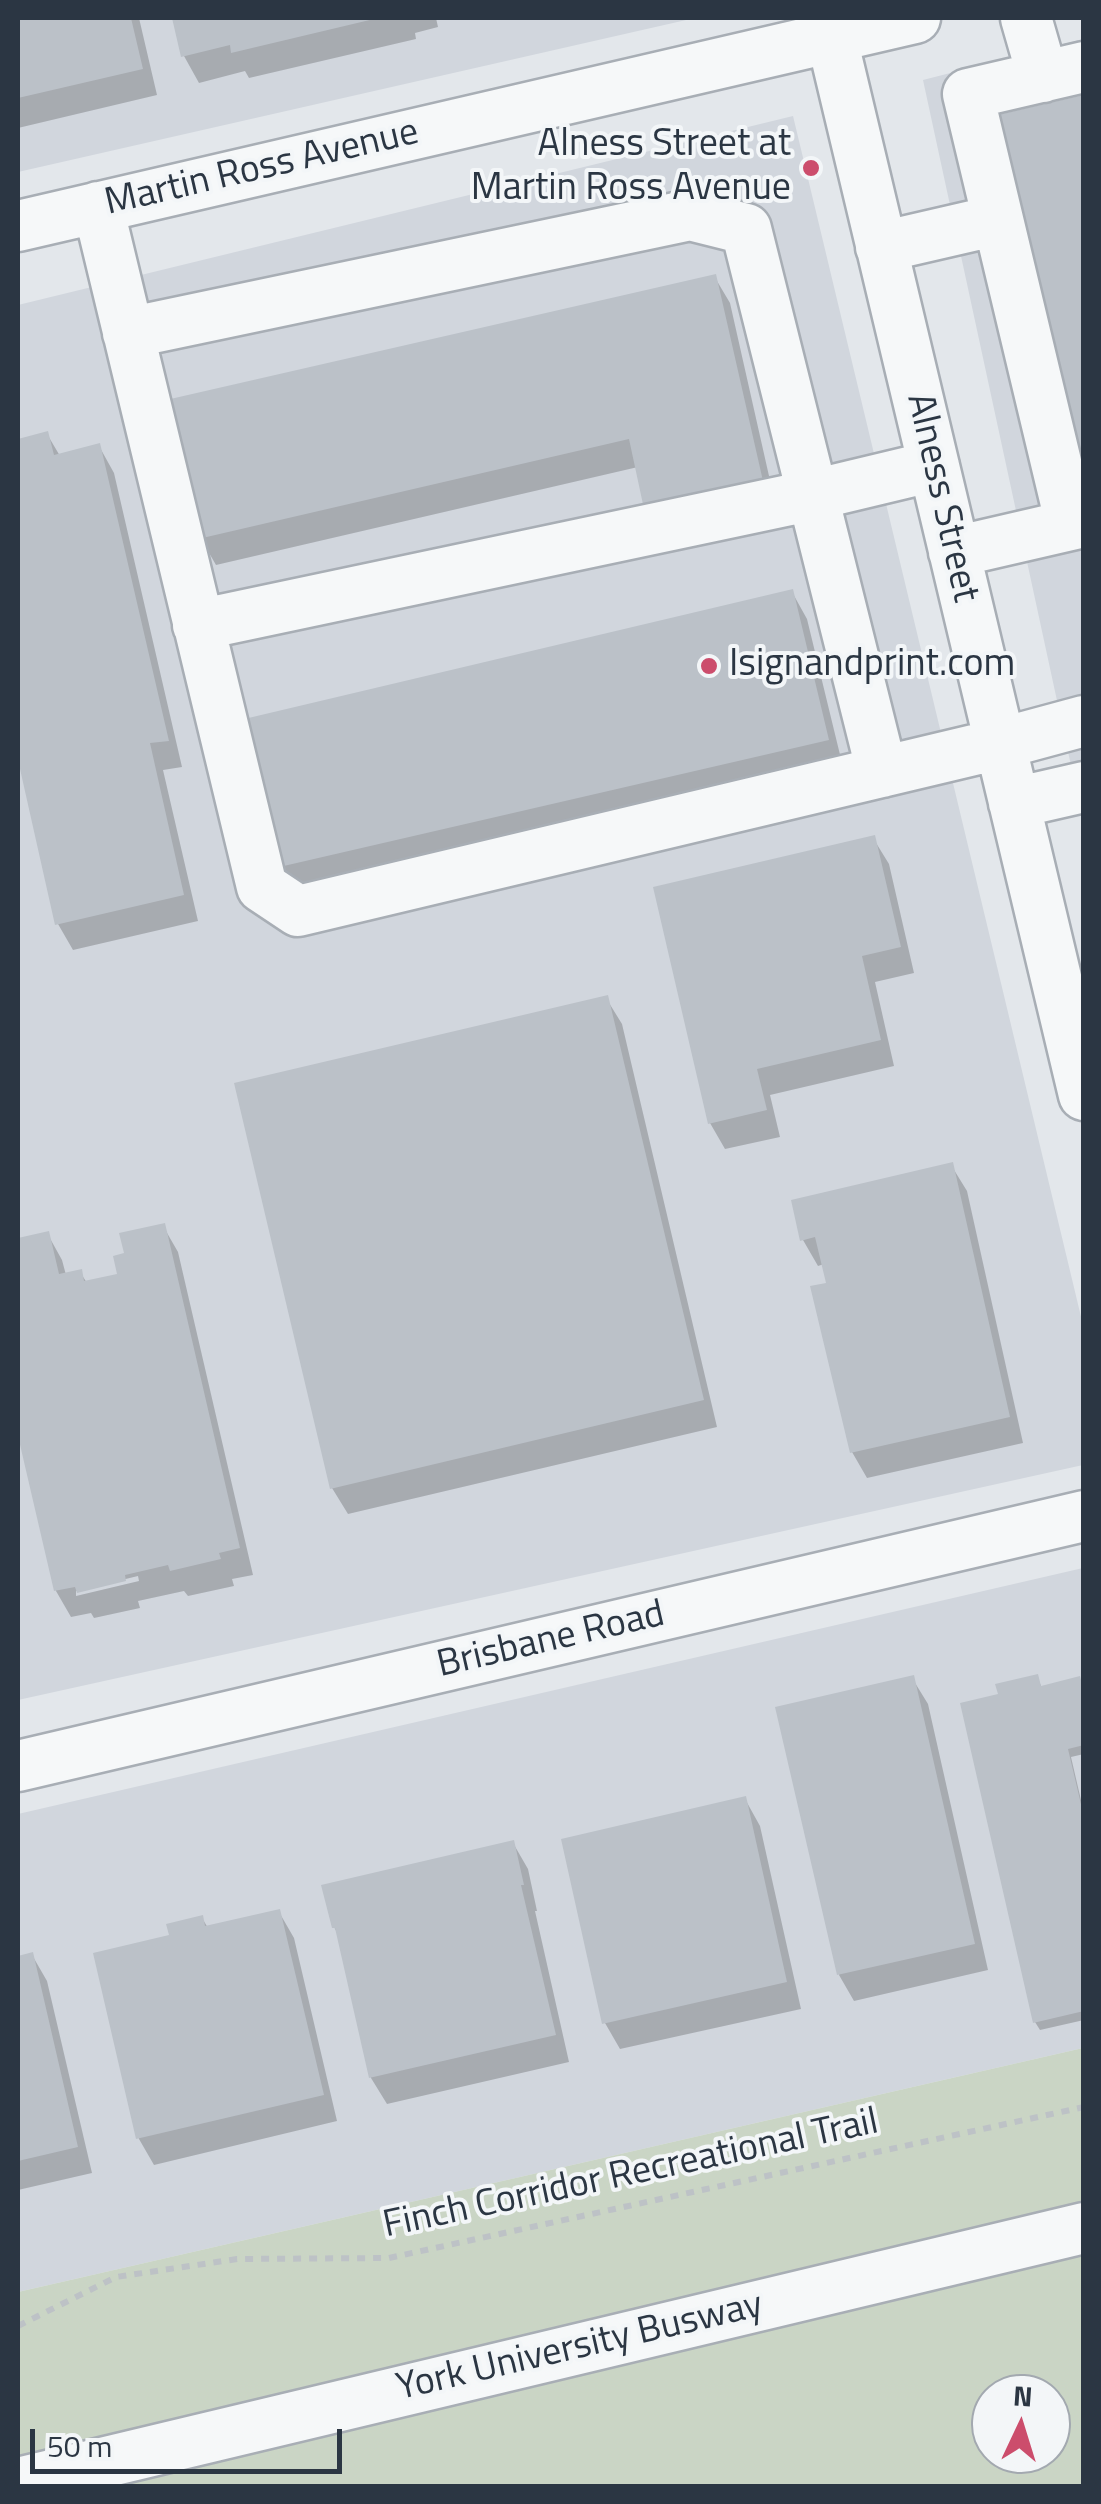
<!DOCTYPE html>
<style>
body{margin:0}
#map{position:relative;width:1101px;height:2504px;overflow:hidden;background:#e3e7eb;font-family:"Titillium Web",sans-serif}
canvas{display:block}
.frame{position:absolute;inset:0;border:20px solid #2b3643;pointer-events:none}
.north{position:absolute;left:971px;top:2374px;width:100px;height:100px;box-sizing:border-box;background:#f3f6f8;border:2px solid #a3a9b0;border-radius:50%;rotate:4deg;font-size:28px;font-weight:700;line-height:40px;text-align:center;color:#2b3643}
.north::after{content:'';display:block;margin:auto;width:35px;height:45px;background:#cc4d6c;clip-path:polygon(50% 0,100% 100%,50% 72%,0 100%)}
.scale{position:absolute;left:30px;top:2429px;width:312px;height:45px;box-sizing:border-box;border:5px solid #2b3643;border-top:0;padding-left:12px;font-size:30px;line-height:35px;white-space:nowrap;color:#2b3643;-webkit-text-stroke:8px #f3f6f8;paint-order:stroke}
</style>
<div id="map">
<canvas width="1101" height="2504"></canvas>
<div class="frame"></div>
<div class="north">N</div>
<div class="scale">50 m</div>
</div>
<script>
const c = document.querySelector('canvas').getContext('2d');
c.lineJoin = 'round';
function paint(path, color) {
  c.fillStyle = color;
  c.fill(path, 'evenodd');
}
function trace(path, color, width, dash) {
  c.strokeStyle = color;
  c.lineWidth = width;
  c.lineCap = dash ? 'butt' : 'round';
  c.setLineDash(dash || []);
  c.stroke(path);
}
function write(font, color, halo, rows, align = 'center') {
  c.font = font + ' "Titillium Web",sans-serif';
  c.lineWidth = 8;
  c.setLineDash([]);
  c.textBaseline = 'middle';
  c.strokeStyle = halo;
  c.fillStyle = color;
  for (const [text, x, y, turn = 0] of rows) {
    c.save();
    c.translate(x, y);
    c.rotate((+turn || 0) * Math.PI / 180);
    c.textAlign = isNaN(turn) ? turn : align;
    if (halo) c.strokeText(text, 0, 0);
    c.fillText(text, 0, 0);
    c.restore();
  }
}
paint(new Path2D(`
 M 18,18 L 695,18 L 18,172 Z
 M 1083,39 L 1083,821 L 923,80 Z
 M 793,116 L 1083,1325 L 1083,1465 L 18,1700 L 18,305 Z
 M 1083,1568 L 1083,2048 L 18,2292 L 18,1814 Z`), '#d1d6dd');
paint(new Path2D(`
 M 1083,2048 L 1083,2486 L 18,2486 L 18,2292 ZM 991,2394 L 1051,2394 L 1051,2454 L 991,2454 Z`), '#cad5c5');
paint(new Path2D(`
 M 18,18 L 139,18 L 157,95 L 18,128 Z
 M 175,18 L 436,18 L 438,27 L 415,33 L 416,39 L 249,78 L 245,71 L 199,83 L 184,56 Z
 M 714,276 L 730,303 L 776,507 L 638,467 L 216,565 L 201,539 Z
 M 47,434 L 60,456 L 99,446 L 114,473 L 182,767 L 163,770 L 198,921 L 73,950 L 58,924 L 18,751 L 18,441 Z
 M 792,592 L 807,619 L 843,767 L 293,893 L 277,867 Z
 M 873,838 L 889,864 L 914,973 L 875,982 L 894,1066 L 770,1095 L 780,1137 L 725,1149 L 710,1123 Z
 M 606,998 L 622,1024 L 717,1427 L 348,1514 L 332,1488 Z
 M 951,1165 L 967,1191 L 1023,1443 L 867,1478 L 852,1452 L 824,1264 L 818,1266 L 803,1240 Z
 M 163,1226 L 178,1252 L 253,1575 L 232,1579 L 234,1586 L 188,1596 L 184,1591 L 138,1601 L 140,1608 L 94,1618 L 91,1613 L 71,1617 L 56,1591 L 18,1426 L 18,1240 L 47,1233 L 62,1260 L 66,1275 L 80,1272 L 87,1283 L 120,1276 L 127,1255 ZM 138,1576 L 139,1581 L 76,1596 L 76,1591 Z
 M 1037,1677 L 1042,1688 L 1079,1679 L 1084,1687 L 1084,1754 L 1071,1757 L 1084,1813 L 1084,2020 L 1040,2030 L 1035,2022 L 1001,1696 Z
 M 912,1678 L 928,1704 L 988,1970 L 854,2001 L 839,1975 Z
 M 745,1799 L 760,1826 L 801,2009 L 620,2049 L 605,2023 Z
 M 513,1843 L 528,1869 L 537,1911 L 535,1911 L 569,2062 L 387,2104 L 371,2078 L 339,1936 L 334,1927 Z
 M 279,1912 L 294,1938 L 337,2121 L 154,2165 L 139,2139 L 96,1955 L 172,1937 L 202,1918 L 208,1928 Z
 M 32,1955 L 47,1981 L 92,2173 L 18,2190 L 18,1958 Z`), '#0003');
paint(new Path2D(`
 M 18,18 L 131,18 L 143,69 L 18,98 Z
 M 172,18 L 374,18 L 374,19 L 231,53 L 230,45 L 181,57 Z
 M 1084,95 L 1084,496 L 993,116 Z
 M 716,274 L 763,481 L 644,509 L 629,439 L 198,539 L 166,400 Z
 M 48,431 L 54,455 L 100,443 L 169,741 L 150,743 L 184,895 L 55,925 L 18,760 L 18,439 Z
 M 793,589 L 829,740 L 275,868 L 240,720 Z
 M 875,835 L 901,947 L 862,956 L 881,1040 L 757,1069 L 767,1110 L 708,1124 L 653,887 Z
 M 608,995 L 704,1400 L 330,1489 L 234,1083 Z
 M 953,1162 L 1010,1417 L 850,1453 L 810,1286 L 826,1283 L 815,1237 L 800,1241 L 791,1200 Z
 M 165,1223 L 240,1548 L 219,1553 L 221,1559 L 170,1571 L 168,1565 L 125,1575 L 126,1581 L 77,1593 L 75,1587 L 54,1591 L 18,1436 L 18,1238 L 49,1231 L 59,1274 L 82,1269 L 84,1281 L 117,1274 L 113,1256 L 124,1253 L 119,1233 Z
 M 1038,1674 L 1041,1686 L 1080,1676 L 1084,1692 L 1084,1745 L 1068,1749 L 1084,1817 L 1084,2011 L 1033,2023 L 960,1703 L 998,1694 L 995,1684 Z
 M 914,1675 L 975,1944 L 837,1975 L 775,1707 Z
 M 746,1796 L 787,1982 L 602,2024 L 561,1839 Z
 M 514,1840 L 524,1885 L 521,1885 L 556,2035 L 369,2078 L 335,1928 L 332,1928 L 321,1885 Z
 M 280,1909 L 324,2095 L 136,2139 L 93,1953 L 169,1935 L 166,1924 L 203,1915 L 205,1926 Z
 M 33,1952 L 78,2147 L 18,2161 L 18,1956 Z`), '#bbc1c8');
const minor = new Path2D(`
 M 827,18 L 1084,1095
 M 1026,18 L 1043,77
 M 98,207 L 262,887 L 298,911 L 999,744 L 1084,721
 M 18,226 L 915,18
 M 881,247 L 998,220
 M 128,333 L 690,215 L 746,229 L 882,772
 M 1071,525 L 968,94 L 1084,67
 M 954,552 L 1084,522
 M 198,625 L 813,495 L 934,466
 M 1014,803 L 1084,787
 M 18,1766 L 1084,1516
 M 18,2483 L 1084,2228`);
trace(minor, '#a8aeb5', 55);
trace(new Path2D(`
 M 18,2326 L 116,2277 L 237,2259 L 389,2258 L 1084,2107`), '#bdc2c6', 6, [8, 8]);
trace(minor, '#f6f8f9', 50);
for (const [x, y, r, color] of [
 [811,168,10,"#cc4d6c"],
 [709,666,10,"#cc4d6c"]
]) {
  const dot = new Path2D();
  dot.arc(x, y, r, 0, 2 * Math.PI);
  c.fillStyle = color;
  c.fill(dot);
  trace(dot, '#f3f6f8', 4);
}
write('38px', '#2b3643', '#f3f6f8', [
 ["Alness Street at",791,146],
 ["Martin Ross Avenue",791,190],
 ["Isignandprint.com",729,666,"left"]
], 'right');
write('38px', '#2b3643', '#f3f6f8', [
 ["Martin Ross Avenue",262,169,-13],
 ["Alness Street",941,498,77],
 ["Brisbane Road",551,1641,-13],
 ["Finch Corridor Recreational Trail",631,2175,-12],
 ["York University Busway",580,2348,-13]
]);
</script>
